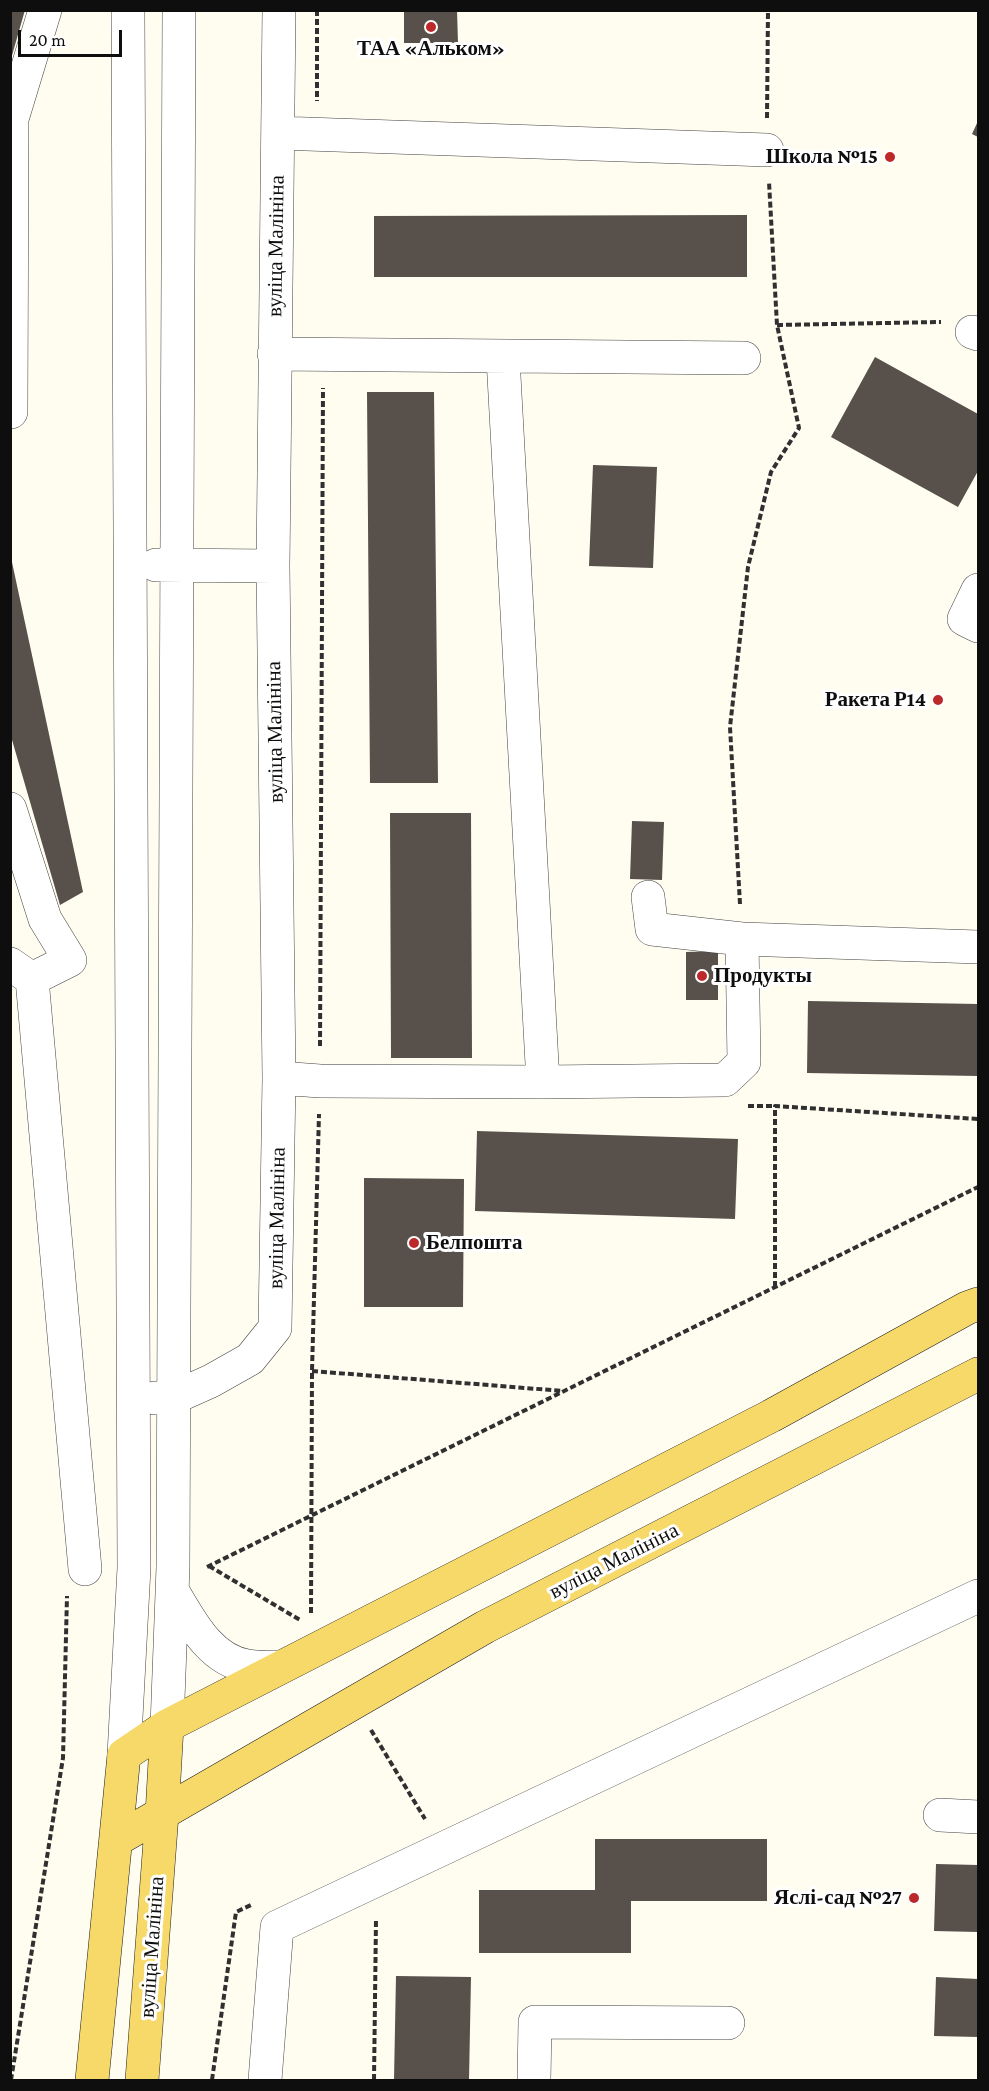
<!DOCTYPE html>
<meta charset="utf-8">
<style>
body{margin:0}
#map{position:relative;width:989px;height:2091px;overflow:hidden;background:#fffcf0;font-family:"Crimson Pro",serif}
canvas{display:block}
.frame{position:absolute;inset:0;border:12px solid #0e0e0e;pointer-events:none}
.scale{position:absolute;left:18px;top:30px;width:104px;height:27px;box-sizing:border-box;border:3px solid #0e0e0e;border-top:0;padding-left:8px;font-size:18px;line-height:21px;white-space:nowrap;color:#0e0e0e;-webkit-text-stroke:4px #fff;paint-order:stroke}
</style>
<div id="map">
<canvas width="989" height="2091"></canvas>
<div class="frame"></div>
<div class="scale">20 m</div>
</div>
<script>
const c = document.querySelector('canvas').getContext('2d');
c.lineJoin = 'round';
function paint(path, color) {
  c.fillStyle = color;
  c.fill(path, 'evenodd');
}
function trace(path, color, width, dash) {
  c.strokeStyle = color;
  c.lineWidth = width;
  c.lineCap = dash ? 'butt' : 'round';
  c.setLineDash(dash || []);
  c.stroke(path);
}
function write(font, color, halo, rows, align = 'center') {
  c.font = font + ' "Crimson Pro",serif';
  c.lineWidth = 6;
  c.setLineDash([]);
  c.textBaseline = 'middle';
  c.strokeStyle = halo;
  c.fillStyle = color;
  for (const [text, x, y, turn = 0] of rows) {
    c.save();
    c.translate(x, y);
    c.rotate((+turn || 0) * Math.PI / 180);
    c.textAlign = isNaN(turn) ? turn : align;
    if (halo) c.strokeText(text, 0, 0);
    c.fillText(text, 0, 0);
    c.restore();
  }
}
paint(new Path2D(`
 M 10,10 L 25,10 L 11,59 L 10,59 Z
 M 404,10 L 457,10 L 458,43 L 404,43 Z
 M 978,121 L 978,137 L 972,134 Z
 M 747,215 L 747,277 L 374,277 L 374,216 Z
 M 875,357 L 978,414 L 978,471 L 958,507 L 831,437 Z
 M 367,392 L 434,392 L 438,783 L 370,783 Z
 M 593,465 L 657,467 L 653,568 L 589,566 Z
 M 10,553 L 83,892 L 60,905 L 10,733 Z
 M 390,813 L 471,813 L 472,1058 L 391,1058 Z
 M 632,821 L 664,822 L 662,880 L 630,879 Z
 M 718,951 L 718,1000 L 686,1000 L 686,952 Z
 M 808,1001 L 978,1004 L 978,1076 L 807,1073 Z
 M 477,1131 L 738,1139 L 735,1219 L 475,1211 Z
 M 364,1178 L 464,1179 L 463,1307 L 364,1307 Z
 M 595,1839 L 767,1839 L 767,1901 L 631,1901 L 631,1953 L 479,1953 L 479,1890 L 595,1890 Z
 M 936,1864 L 978,1865 L 978,1932 L 934,1931 Z
 M 396,1976 L 471,1977 L 469,2080 L 394,2080 Z
 M 936,1977 L 978,1979 L 978,2037 L 934,2036 Z`), '#57504b');
const minor = new Path2D(`
 M 278,133 L 767,150
 M 972,332 L 978,334
 M 274,354 L 744,358
 M 503,358 L 543,1082
 M 11,412 L 12,119 L 45,10
 M 156,565 L 273,566
 M 978,590 L 964,619 L 978,626
 M 10,809 L 45,919 L 70,960 L 32,979
 M 648,897 L 652,929 L 742,939
 M 10,964 L 32,979 L 85,1569
 M 279,1078 L 320,1081 L 543,1082 L 725,1080 L 744,1062 L 742,939 L 978,947
 M 155,1398 L 173,1398 L 211,1381 L 250,1359 L 275,1328 L 279,1078 L 273,566 L 279,10
 M 172,1590 C 190,1620 210,1661 248,1666 C 259,1668 271,1667 281,1667
 M 167,1726 L 173,1567 L 179,10
 M 124,1755 L 134,1568 L 128,10
 M 940,1815 L 978,1817
 M 265,2080 L 277,1927 L 978,1596
 M 534,2080 L 535,2022 L 728,2023`);
const major = new Path2D(`
 M 116,1840 L 485,1627 L 978,1374
 M 92,2080 L 124,1755 L 167,1726 L 771,1416 L 967,1308 L 978,1304
 M 142,2080 L 162,1814 L 167,1726`);
trace(minor, '#414141', 34);
trace(major, '#1f1f1f', 34);
trace(new Path2D(`
 M 317,10 L 317,101
 M 767,118 L 768,10
 M 777,325 L 941,322
 M 740,904 L 730,727 L 748,567 L 771,472 L 799,428 L 777,325 L 769,182
 M 320,1046 L 323,388
 M 748,1106 L 775,1106
 M 775,1287 L 775,1106 L 978,1119
 M 312,1371 L 563,1391
 M 209,1566 L 300,1620
 M 207,1567 L 978,1187
 M 311,1613 L 312,1371 L 319,1114
 M 371,1730 L 425,1819
 M 11,2080 L 63,1758 L 67,1596
 M 212,2080 L 236,1912 L 251,1905
 M 374,2080 L 376,1919`), '#303030', 4, [6, 3]);
trace(minor, '#fff', 33);
trace(major, '#f6d969', 33);
for (const [x, y, r, color] of [
 [431,27,6,"#bd2829"],
 [890,157,6,"#bd2829"],
 [938,700,6,"#bd2829"],
 [702,976,6,"#bd2829"],
 [414,1243,6,"#bd2829"],
 [914,1898,6,"#bd2829"]
]) {
  const dot = new Path2D();
  dot.arc(x, y, r, 0, 2 * Math.PI);
  c.fillStyle = color;
  c.fill(dot);
  trace(dot, '#fff', 2);
}
write('bold 21px', '#0e0e0e', '#fff', [
 ["ТАА «Альком»",431,49,"center"],
 ["Школа №15",878,157],
 ["Ракета Р14",926,700],
 ["Продукты",714,976,"left"],
 ["Белпошта",426,1243,"left"],
 ["Яслі-сад №27",902,1898]
], 'right');
write('21px', '#0e0e0e', '#fff', [
 ["вуліца Малініна",276,246,-89],
 ["вуліца Малініна",275,732,-91],
 ["вуліца Малініна",277,1218,-89],
 ["вуліца Малініна",614,1561,-27],
 ["вуліца Малініна",152,1947,-86]
]);
</script>
